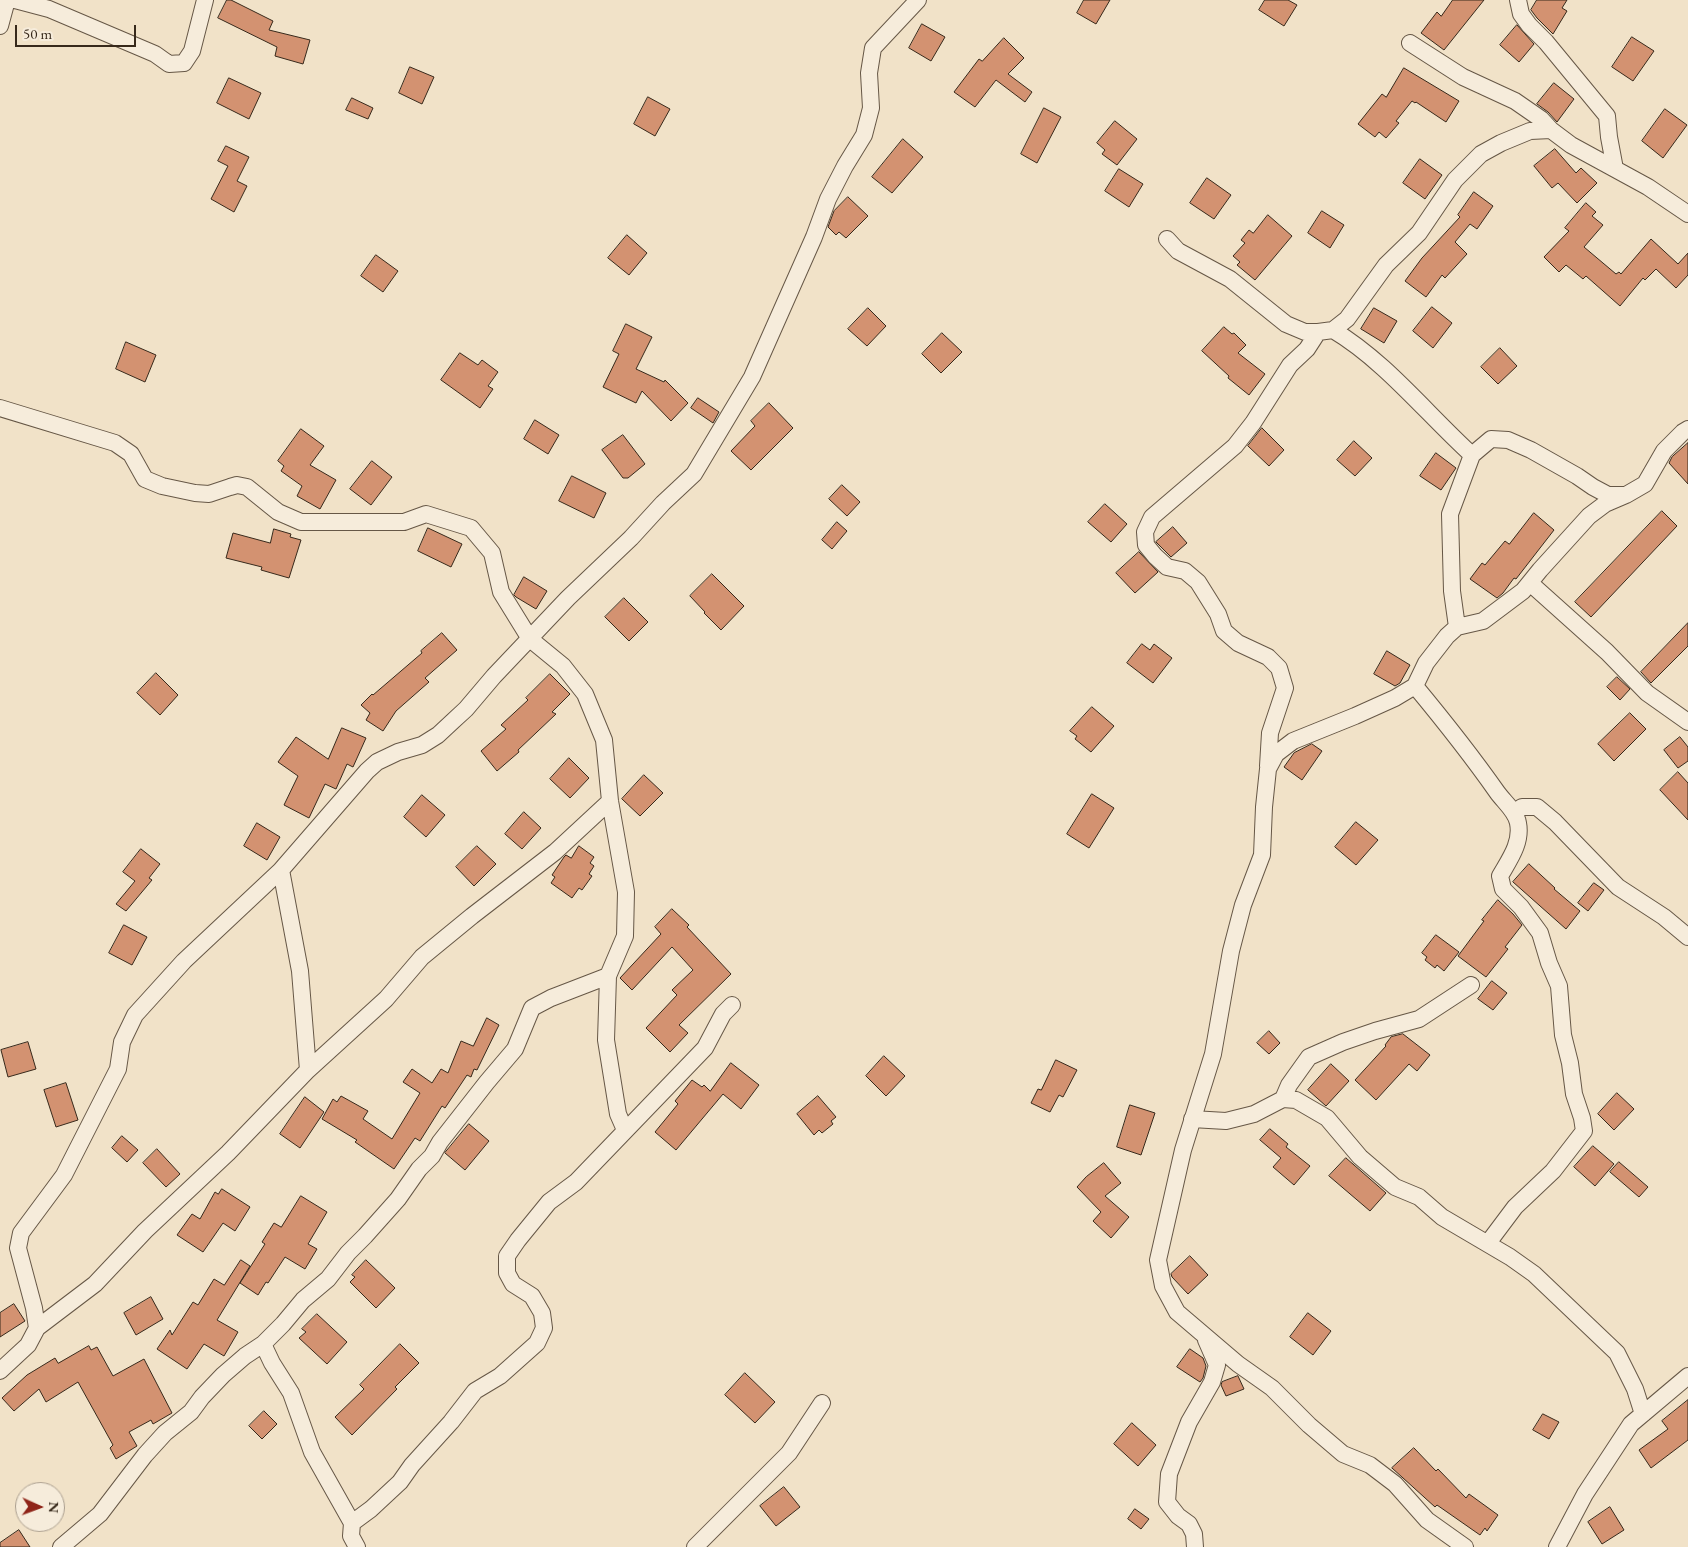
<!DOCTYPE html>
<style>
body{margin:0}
#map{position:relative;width:1688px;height:1547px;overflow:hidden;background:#f1e2c8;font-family:"EB Garamond",serif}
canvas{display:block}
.north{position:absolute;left:15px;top:1482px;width:50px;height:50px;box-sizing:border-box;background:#f6ecdb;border:1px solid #aa9e8e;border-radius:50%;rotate:92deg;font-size:14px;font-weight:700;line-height:20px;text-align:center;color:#37291b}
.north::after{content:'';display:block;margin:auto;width:18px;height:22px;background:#8f2418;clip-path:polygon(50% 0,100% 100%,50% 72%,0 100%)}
.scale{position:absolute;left:15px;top:25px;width:121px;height:22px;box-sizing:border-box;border:2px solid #37291b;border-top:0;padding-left:6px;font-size:15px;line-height:18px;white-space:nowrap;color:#37291b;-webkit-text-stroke:4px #f6ecdb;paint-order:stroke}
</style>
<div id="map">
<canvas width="1688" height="1547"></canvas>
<div class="north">N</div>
<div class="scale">50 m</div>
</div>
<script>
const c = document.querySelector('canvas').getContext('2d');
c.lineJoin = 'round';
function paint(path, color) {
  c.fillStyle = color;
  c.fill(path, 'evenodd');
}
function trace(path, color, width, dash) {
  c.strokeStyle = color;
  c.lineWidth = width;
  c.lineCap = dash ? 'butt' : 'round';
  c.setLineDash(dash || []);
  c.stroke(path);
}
const building = new Path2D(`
 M 227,0 L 231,0 L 273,21 L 269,30 L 310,40 L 303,64 L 275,56 L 277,47 L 218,18 Z
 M 1084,0 L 1110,0 L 1096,24 L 1077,13 Z
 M 1265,0 L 1288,0 L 1297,5 L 1284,26 L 1259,10 Z
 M 1453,0 L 1484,0 L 1444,50 L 1421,33 L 1437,12 L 1441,16 Z
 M 1537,0 L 1567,0 L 1562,8 L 1567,11 L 1553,34 L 1537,18 L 1531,10 Z
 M 922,24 L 945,37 L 931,61 L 909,48 Z
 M 1517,25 L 1534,44 L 1519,62 L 1500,45 Z
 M 1632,37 L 1654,51 L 1633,81 L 1612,67 Z
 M 1004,38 L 1024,58 L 1008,74 L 1032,92 L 1025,102 L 996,80 L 975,107 L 954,92 L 979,59 L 982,61 Z
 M 410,67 L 434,77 L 422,104 L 399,93 Z
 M 1404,68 L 1459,101 L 1446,122 L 1416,102 L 1415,103 L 1412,101 L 1396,121 L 1399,123 L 1386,138 L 1379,132 L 1375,137 L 1358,124 L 1382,94 L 1386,97 Z
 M 229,78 L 261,93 L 249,119 L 217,103 Z
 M 1554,83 L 1574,99 L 1557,122 L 1548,112 L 1537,104 Z
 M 648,97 L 670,109 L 655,136 L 634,124 Z
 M 352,98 L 373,108 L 368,119 L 346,110 Z
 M 1044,108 L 1061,117 L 1037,163 L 1021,154 Z
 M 1665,109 L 1687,125 L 1663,158 L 1642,141 Z
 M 1115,121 L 1137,139 L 1117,165 L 1102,154 L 1105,150 L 1097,143 Z
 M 903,139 L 923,157 L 892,193 L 872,177 Z
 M 226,146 L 249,157 L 237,181 L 247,186 L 234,212 L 211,199 L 228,166 L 218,161 Z
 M 1555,149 L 1576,173 L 1581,168 L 1597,183 L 1577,203 L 1558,183 L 1552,188 L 1534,166 Z
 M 1420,159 L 1442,175 L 1425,199 L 1403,183 Z
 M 1119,169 L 1143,184 L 1129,207 L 1105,191 Z
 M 1207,178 L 1231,195 L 1214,219 L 1190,203 Z
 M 1474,192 L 1493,206 L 1477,229 L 1470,224 L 1455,242 L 1467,254 L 1445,278 L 1442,275 L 1426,297 L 1405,281 L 1422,258 L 1460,217 L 1458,215 Z
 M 848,197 L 868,216 L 846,238 L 839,232 L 836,235 L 828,227 L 834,211 Z
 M 1586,203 L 1596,212 L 1592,216 L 1603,225 L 1584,247 L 1616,274 L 1619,272 L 1621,274 L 1651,239 L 1678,264 L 1688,253 L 1688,275 L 1676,288 L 1656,269 L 1645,280 L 1643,278 L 1620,306 L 1586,276 L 1583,279 L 1566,265 L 1559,272 L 1544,257 L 1569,231 L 1565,228 Z
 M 1322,211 L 1344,225 L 1330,248 L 1308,233 Z
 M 1268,215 L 1292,236 L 1255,280 L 1237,265 L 1240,262 L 1233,256 L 1245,243 L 1241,240 L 1249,230 L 1253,233 Z
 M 627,235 L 647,253 L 629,275 L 608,258 Z
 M 376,255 L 398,271 L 383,292 L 361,276 Z
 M 1432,307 L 1452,323 L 1433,348 L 1413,331 Z
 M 868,308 L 886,326 L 867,346 L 848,329 Z
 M 1374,308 L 1397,321 L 1384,343 L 1361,329 Z
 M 626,324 L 652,337 L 636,369 L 664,382 L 665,380 L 688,403 L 671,421 L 642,391 L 636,403 L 603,387 L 619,354 L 613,351 Z
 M 1224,327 L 1232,334 L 1234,333 L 1246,345 L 1238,353 L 1265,374 L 1249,395 L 1228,378 L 1229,376 L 1202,351 Z
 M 942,333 L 962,352 L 941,373 L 922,354 Z
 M 126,342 L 156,355 L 145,382 L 116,369 Z
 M 1500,348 L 1517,366 L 1498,384 L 1481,367 Z
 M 460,353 L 478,365 L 482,360 L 498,372 L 488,386 L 493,389 L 480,408 L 441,380 Z
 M 698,398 L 719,412 L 713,423 L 691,408 Z
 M 769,403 L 793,428 L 751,470 L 731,451 L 755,426 L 751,421 Z
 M 535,420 L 559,435 L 548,454 L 524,439 Z
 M 1262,428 L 1284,450 L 1269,466 L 1248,446 Z
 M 301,429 L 324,446 L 310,465 L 336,480 L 320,509 L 297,496 L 302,486 L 281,471 L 284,466 L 278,461 Z
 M 623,435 L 645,464 L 628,478 L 623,478 L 602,450 Z
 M 1354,441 L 1372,458 L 1355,476 L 1337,460 Z
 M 1688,443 L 1688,484 L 1669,463 L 1672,457 Z
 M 1436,453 L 1456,468 L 1441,490 L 1420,476 Z
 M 372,461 L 392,477 L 371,505 L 350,489 Z
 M 572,476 L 606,493 L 594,518 L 559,501 Z
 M 842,485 L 860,502 L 847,516 L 829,499 Z
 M 1105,504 L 1127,524 L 1111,542 L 1088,522 Z
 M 1662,511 L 1677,526 L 1591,617 L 1575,602 Z
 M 1534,513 L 1554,530 L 1516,579 L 1514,578 L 1503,593 L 1497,598 L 1470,579 L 1482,563 L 1485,565 L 1505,541 L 1509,544 Z
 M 837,522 L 847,531 L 832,549 L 822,540 Z
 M 1173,527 L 1187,543 L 1171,557 L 1156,542 Z
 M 428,528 L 462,544 L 451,567 L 418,551 Z
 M 274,529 L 291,534 L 290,537 L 301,540 L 289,578 L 261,570 L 262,567 L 226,558 L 233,533 L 270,543 Z
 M 1139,552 L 1158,572 L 1135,593 L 1116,573 Z
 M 712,574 L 744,606 L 721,630 L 704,613 L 705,612 L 690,596 Z
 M 524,577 L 547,591 L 536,609 L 516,597 L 514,595 Z
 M 624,598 L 648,622 L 629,641 L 605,617 Z
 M 1688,623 L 1688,646 L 1651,683 L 1641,672 Z
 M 442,633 L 457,650 L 425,678 L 429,682 L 396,711 L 383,731 L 366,720 L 370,713 L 361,705 L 372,694 L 373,695 L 422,653 L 421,651 Z
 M 1142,644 L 1150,650 L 1154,644 L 1172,658 L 1153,683 L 1127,663 Z
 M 1387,651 L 1410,665 L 1400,683 L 1395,686 L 1374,674 Z
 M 156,673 L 178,695 L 160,715 L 137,693 Z
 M 550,674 L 570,694 L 552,712 L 556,714 L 518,750 L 519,752 L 497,771 L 481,751 L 506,729 L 501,725 L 528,700 L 526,698 Z
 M 1617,677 L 1630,689 L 1620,700 L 1607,687 Z
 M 1092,707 L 1114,726 L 1091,752 L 1075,739 L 1077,736 L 1070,731 Z
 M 1630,713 L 1646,729 L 1614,761 L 1598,744 Z
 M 342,728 L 366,738 L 353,767 L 347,764 L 336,789 L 325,784 L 309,818 L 284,805 L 298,776 L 278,762 L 296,737 L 328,759 Z
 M 1680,737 L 1688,747 L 1688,761 L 1678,768 L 1664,750 Z
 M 1312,744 L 1322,751 L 1302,780 L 1284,767 L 1294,753 Z
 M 569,758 L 589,778 L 570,798 L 550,779 Z
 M 1678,772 L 1688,783 L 1688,820 L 1660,790 Z
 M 644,775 L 663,793 L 640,816 L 622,799 Z
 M 1092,794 L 1114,808 L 1089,848 L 1067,834 Z
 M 422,795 L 445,815 L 426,837 L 404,817 Z
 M 524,812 L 541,828 L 522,849 L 505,834 Z
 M 1356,822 L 1378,840 L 1356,865 L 1335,847 Z
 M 257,823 L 280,837 L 267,860 L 244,846 Z
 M 477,846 L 496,864 L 474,886 L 456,867 Z
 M 579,846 L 594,857 L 590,863 L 594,866 L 589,874 L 592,876 L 582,890 L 579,888 L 572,898 L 551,883 L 555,877 L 552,875 L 564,857 L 566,855 L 571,858 Z
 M 141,849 L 160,864 L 149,878 L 152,880 L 126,911 L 116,904 L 135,881 L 123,872 Z
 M 1529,864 L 1555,888 L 1554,889 L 1580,911 L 1566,929 L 1513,882 Z
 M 1594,883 L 1604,890 L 1588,911 L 1578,903 Z
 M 1498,900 L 1513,914 L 1522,925 L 1505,947 L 1508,949 L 1486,977 L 1458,956 L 1484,921 L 1482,920 Z
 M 672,909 L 689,925 L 687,927 L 731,974 L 679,1025 L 688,1033 L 670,1052 L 646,1028 L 677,995 L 672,990 L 693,970 L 672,947 L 632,990 L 620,978 L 661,934 L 655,927 Z
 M 124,925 L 147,937 L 132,965 L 109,953 Z
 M 1436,935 L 1459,952 L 1444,971 L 1437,965 L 1435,968 L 1425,960 L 1427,957 L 1422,953 Z
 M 1492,981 L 1507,993 L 1493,1010 L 1478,999 Z
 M 487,1018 L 499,1025 L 477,1070 L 474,1069 L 471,1077 L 467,1075 L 445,1108 L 442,1106 L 420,1141 L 415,1138 L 394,1169 L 355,1142 L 357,1140 L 322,1119 L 333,1099 L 337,1102 L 341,1096 L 368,1111 L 363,1119 L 392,1139 L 420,1093 L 403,1082 L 412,1069 L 432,1083 L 441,1069 L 448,1073 L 461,1041 L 473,1046 Z
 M 1269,1031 L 1280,1043 L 1269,1054 L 1257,1043 Z
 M 1403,1034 L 1430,1055 L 1417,1071 L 1409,1064 L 1376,1100 L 1355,1080 L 1386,1046 L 1385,1045 L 1391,1037 Z
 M 28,1042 L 36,1069 L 8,1077 L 1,1050 Z
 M 884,1056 L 905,1076 L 886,1096 L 866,1076 Z
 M 1056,1060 L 1077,1070 L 1063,1097 L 1059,1095 L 1050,1112 L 1031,1103 L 1038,1089 L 1041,1090 Z
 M 731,1063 L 759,1085 L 741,1109 L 723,1094 L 676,1150 L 655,1132 L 678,1104 L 675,1101 L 692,1080 L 702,1087 L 704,1085 L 710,1091 Z
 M 1331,1064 L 1349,1081 L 1326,1106 L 1308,1090 Z
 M 66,1083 L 78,1120 L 56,1127 L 44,1090 Z
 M 1617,1093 L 1634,1109 L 1614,1130 L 1598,1114 Z
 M 818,1096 L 836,1117 L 831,1121 L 833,1124 L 822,1133 L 819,1130 L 814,1135 L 797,1114 Z
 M 305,1097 L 324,1112 L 300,1148 L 280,1134 Z
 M 1130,1105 L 1155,1113 L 1141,1155 L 1117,1147 Z
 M 469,1124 L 489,1141 L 465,1170 L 445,1153 Z
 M 1270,1129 L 1288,1144 L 1286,1147 L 1310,1166 L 1294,1185 L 1273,1167 L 1281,1158 L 1260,1140 Z
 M 122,1136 L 138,1150 L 127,1162 L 112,1148 Z
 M 1593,1146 L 1614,1164 L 1595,1186 L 1574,1167 Z
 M 157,1149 L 180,1174 L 166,1187 L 143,1163 Z
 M 1346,1158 L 1386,1193 L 1370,1211 L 1329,1176 Z
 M 1619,1162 L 1648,1187 L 1639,1197 L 1610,1172 Z
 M 1104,1163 L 1121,1183 L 1105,1196 L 1129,1217 L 1111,1238 L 1093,1221 L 1101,1212 L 1077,1187 L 1086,1177 Z
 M 222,1189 L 250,1207 L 235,1231 L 223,1223 L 203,1252 L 177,1235 L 192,1214 L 200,1219 L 215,1192 L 218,1194 Z
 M 301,1196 L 327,1212 L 308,1244 L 317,1249 L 305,1269 L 285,1257 L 268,1283 L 266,1282 L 258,1295 L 240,1283 L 265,1244 L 262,1242 L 274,1223 L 281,1227 Z
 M 1190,1256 L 1208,1275 L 1188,1294 L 1172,1277 L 1171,1274 Z
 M 241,1260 L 250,1266 L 217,1320 L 238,1332 L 224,1356 L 204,1344 L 187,1369 L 157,1349 L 170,1330 L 172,1335 L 193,1302 L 198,1305 L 214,1279 L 224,1285 Z
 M 366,1260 L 395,1288 L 376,1308 L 350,1282 L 355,1277 L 352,1275 Z
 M 151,1297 L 163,1319 L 136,1335 L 124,1313 Z
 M 14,1304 L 25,1321 L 0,1337 L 0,1313 Z
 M 1308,1313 L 1331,1331 L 1313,1355 L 1290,1337 Z
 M 317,1314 L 347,1342 L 327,1364 L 299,1338 L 306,1332 L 302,1329 Z
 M 400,1344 L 419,1363 L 395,1387 L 397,1389 L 352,1435 L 335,1417 L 364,1389 L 360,1385 Z
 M 89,1346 L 91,1350 L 97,1347 L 113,1376 L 144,1359 L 172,1413 L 153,1424 L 151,1420 L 129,1432 L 137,1446 L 116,1459 L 110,1448 L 113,1445 L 78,1382 L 46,1402 L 39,1389 L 14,1411 L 2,1398 L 27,1375 L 55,1358 L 58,1363 Z
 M 1190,1349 L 1203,1358 L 1206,1366 L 1203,1378 L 1200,1382 L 1177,1367 Z
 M 745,1373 L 775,1402 L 755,1423 L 725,1395 Z
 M 1238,1376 L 1244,1389 L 1226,1396 L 1221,1385 L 1222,1382 Z
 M 1688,1400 L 1688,1440 L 1651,1468 L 1639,1450 L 1668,1429 L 1662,1421 Z
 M 264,1411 L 277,1424 L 262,1439 L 249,1426 Z
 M 1543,1414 L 1559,1422 L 1549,1439 L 1533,1430 Z
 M 1132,1423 L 1156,1445 L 1138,1466 L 1114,1444 Z
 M 1414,1448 L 1436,1471 L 1438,1469 L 1466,1498 L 1469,1494 L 1498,1515 L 1487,1531 L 1485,1528 L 1480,1535 L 1437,1505 L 1435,1507 L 1392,1468 Z
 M 784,1487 L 800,1507 L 776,1526 L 760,1506 Z
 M 1610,1507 L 1624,1530 L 1602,1544 L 1588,1522 Z
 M 1135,1509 L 1149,1519 L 1141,1529 L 1128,1519 Z
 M 19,1530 L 30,1547 L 0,1547 L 0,1543 Z`);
paint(building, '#d39271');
trace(building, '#37291b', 1);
const minor = new Path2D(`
 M 15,0 L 49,9 L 155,54 L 169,64 L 184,63 L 192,51 L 205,0
 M 1518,0 L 1521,14 L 1529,25 L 1546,42 L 1607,116 L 1609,137 L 1615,169
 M 0,26 L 7,0
 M 1410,43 L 1463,77 L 1515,101 L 1541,119 L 1551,130 L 1571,145 L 1648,187 L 1688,214
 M 1167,239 L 1178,251 L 1230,279 L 1286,324 L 1305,332 L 1318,332 L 1333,330 L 1347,319 L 1386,265 L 1419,233 L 1455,180 L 1481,154 L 1501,143 L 1530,131 L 1551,130
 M 1333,330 C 1385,361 1426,413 1472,455
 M 0,408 L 115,443 L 131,454 L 145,479 L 162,486 L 195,493 L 209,494 L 230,487 L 237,485 L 247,487 L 278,512 L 301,522 L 404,522 L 426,514 L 471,528 L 492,553 L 501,592 L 530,639 L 563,666 L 585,694 L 604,740 L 610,801 L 626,892 L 625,936 L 608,976 L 606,1040 L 618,1114 L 625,1130
 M 1530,583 L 1607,652 L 1647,693 L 1688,722
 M 1457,627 L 1452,591 L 1450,514 L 1472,455 L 1491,439 L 1508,440 L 1531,450 L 1577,476 L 1593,487 L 1608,495 L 1624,495
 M 1415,686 C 1444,721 1471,755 1497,792 C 1504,802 1516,811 1518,823 C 1522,843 1509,860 1500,876 L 1503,889 L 1521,907 L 1540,933 L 1549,963 L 1559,986 L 1563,1035 L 1570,1063 L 1574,1094 L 1582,1118 L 1584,1131 L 1553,1171 L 1515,1207 L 1488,1243
 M 1268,766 L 1270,733 L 1285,688 L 1279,668 L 1268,657 L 1238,643 L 1224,631 L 1218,614 L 1198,582 L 1185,571 L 1167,567 L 1155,556 L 1146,545 L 1145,532 L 1152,517 L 1235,446 L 1253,423 L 1290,365 L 1307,349 L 1318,332
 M 1514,813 L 1522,807 L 1537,807 L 1555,822 L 1618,887 L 1664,917 L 1688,937
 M 281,870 L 300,971 L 308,1070
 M 1283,1099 L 1289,1085 L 1309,1057 L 1343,1042 L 1375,1031 L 1419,1019 L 1471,985
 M 1192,1119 L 1226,1121 L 1254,1114 L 1283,1099 L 1296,1100 L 1327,1118 L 1360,1157 L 1395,1187 L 1419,1197 L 1442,1217 L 1510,1257 L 1534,1274 L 1617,1353 L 1635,1389 L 1643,1414
 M 37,1328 L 95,1284 L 145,1231 L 228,1153 L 308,1070 L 386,999 L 422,957 L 472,916 L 555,852 L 610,801
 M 263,1344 L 272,1363 L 291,1393 L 312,1452 L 352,1523
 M 0,1371 L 28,1345 L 37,1328 L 34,1308 L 18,1248 L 21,1233 L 64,1175 L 118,1069 L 122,1042 L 135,1015 L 184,961 L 281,870 L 367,771 L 377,762 L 398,752 L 422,745 L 438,735 L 453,721 L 466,709 L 494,676 L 568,598 L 631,538 L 663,503 L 694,474 L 752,377 L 814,237 L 828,199 L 845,166 L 864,135 L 871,108 L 869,73 L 873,48 L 918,0
 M 61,1547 L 100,1514 L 145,1455 L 165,1433 L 191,1412 L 202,1397 L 223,1375 L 245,1356 L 263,1344 L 283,1324 L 303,1300 L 328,1279 L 348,1253 L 365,1236 L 398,1199 L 419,1169 L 432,1156 L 440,1142 L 487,1082 L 515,1049 L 532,1008 L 551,998 L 608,976
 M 357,1547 L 351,1536 L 352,1523 L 371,1509 L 400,1482 L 412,1465 L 451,1422 L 475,1391 L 500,1376 L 537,1343 L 544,1328 L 542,1313 L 532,1296 L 513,1284 L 507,1273 L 507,1256 L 518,1240 L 549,1202 L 576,1182 L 705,1048 L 723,1014 L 732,1005
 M 695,1547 L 789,1453 L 822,1403
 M 1195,1547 L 1194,1534 L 1189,1524 L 1178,1516 L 1167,1502 L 1169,1474 L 1189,1422 L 1212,1382 L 1217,1365 L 1206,1340
 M 1465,1547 L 1427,1520 L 1395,1484 L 1370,1465 L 1343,1454 L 1309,1425 L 1272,1388 L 1238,1364 L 1177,1312 L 1163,1286 L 1158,1260 L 1183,1150 L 1213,1054 L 1231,951 L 1243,905 L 1262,855 L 1264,807 L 1268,769 L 1276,754 L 1293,741 L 1355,716 L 1395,698 L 1415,686 L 1426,663 L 1447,636 L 1457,627 L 1483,621 L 1523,591 L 1540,570 L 1589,516 L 1605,504 L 1626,495 L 1645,484 L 1664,451 L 1683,432 L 1688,429
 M 1557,1547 L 1585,1494 L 1631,1424 L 1688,1376`);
trace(minor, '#665746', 18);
trace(minor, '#f6ecdb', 16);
</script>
